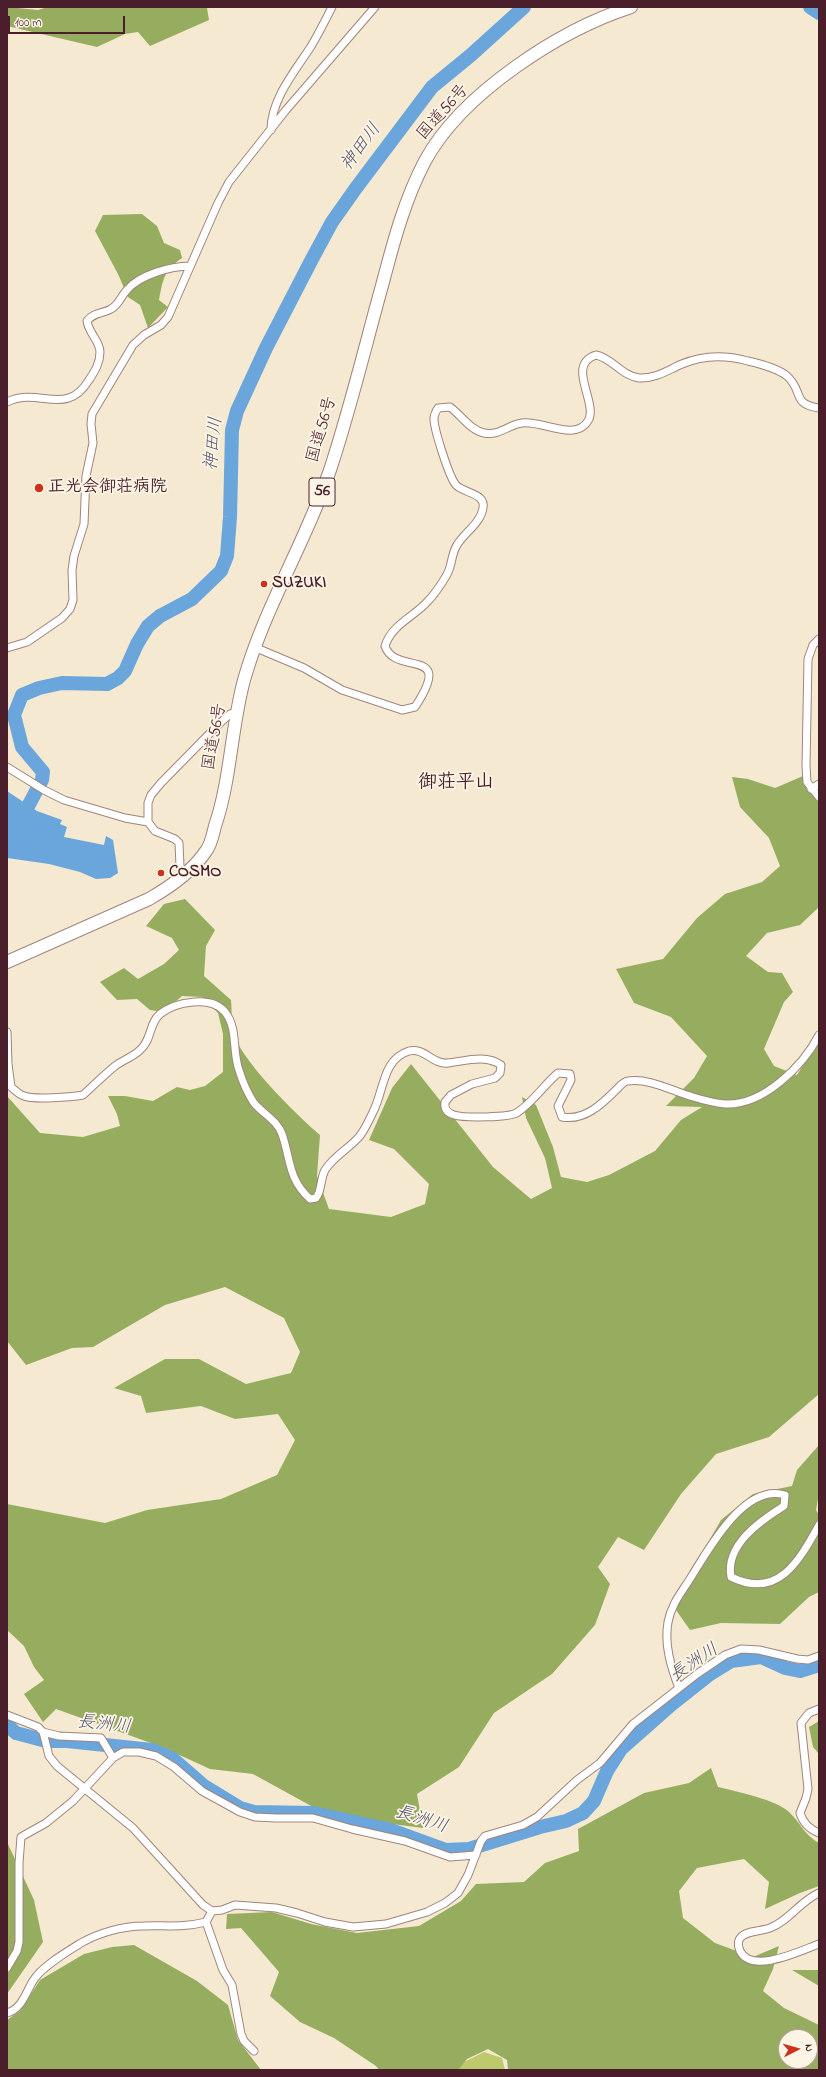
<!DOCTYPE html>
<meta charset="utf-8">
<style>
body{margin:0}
#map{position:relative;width:826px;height:2077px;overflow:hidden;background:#f5ead1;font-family:"Indie Flower",sans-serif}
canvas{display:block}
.frame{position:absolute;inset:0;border:8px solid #4a1f2b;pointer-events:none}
.north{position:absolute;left:778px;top:2029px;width:40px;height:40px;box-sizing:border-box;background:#fcf5e5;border:1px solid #b59f9b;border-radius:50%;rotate:84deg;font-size:11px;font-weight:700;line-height:16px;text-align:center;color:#4a1f2b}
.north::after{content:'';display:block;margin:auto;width:14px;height:18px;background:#c8321e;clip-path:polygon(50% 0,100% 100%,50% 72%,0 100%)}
.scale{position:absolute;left:8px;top:16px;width:117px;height:18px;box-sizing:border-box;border:2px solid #4a1f2b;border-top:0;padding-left:5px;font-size:12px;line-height:14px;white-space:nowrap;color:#4a1f2b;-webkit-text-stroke:3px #fcf5e5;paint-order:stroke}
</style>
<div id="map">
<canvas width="826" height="2077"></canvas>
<div class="frame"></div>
<div class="north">N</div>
<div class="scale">100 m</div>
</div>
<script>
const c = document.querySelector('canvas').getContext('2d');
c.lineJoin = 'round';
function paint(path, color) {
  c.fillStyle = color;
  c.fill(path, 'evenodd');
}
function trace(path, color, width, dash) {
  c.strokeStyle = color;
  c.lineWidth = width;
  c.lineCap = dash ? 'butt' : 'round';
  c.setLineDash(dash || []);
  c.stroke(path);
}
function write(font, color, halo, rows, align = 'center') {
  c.font = font + ' "Indie Flower","Klee One",sans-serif';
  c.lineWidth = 3.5;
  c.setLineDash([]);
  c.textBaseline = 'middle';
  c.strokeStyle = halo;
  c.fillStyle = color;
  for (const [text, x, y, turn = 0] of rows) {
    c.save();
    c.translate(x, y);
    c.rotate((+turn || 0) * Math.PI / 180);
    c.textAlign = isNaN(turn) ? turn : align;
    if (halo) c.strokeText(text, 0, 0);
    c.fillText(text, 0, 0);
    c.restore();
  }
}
paint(new Path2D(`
 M 484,2052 L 502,2058 L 505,2070 L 457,2070 L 464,2062 Z`), '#bdc96b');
paint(new Path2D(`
 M 7,7 L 38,10 L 48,7 L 205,7 L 207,8 L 209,20 L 150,46 L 138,32 L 125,34 L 97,47 L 7,26 Z
 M 142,214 L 157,226 L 164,243 L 180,250 L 182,258 C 164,270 163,279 159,300 L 168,307 L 148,328 L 140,305 L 128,297 L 118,274 L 95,231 L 103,215 Z
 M 803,776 L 819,796 L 819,907 L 800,925 L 767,933 L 746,956 L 768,972 L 782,973 L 793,992 L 784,1002 L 764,1049 L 774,1066 L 797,1075 L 816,1044 L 819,1035 L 819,1394 L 769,1437 L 716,1454 L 681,1494 L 644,1550 L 618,1537 L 598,1567 L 610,1584 L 595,1625 L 552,1674 L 494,1713 L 459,1767 L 417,1794 L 423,1828 L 377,1822 L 313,1807 L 253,1774 L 210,1769 L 162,1747 L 56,1709 L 43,1722 L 24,1694 L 44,1680 L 34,1667 L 24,1646 L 7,1630 L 7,1504 L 105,1523 L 147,1510 L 221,1499 L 277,1475 L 295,1440 L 278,1414 L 235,1419 L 201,1406 L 146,1413 L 141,1396 L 114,1388 L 165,1359 L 199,1359 L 246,1384 L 291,1373 L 300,1352 L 284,1318 L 225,1287 L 165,1305 L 93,1347 L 72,1348 L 26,1365 L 7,1341 L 7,1096 L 40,1133 L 83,1137 L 120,1126 L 117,1114 L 108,1096 L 125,1096 L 153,1101 L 177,1087 L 190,1090 L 205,1086 L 223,1072 L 223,1034 L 218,1013 L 202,997 L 182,996 L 164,1012 L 150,1010 L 137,999 L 117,1000 L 100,982 L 124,968 L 138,979 L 164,964 L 179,950 L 172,938 L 146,926 L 164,904 L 185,899 L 215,930 L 206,946 L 204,976 L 231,1000 C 232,1010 231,1021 233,1031 C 239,1059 297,1115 320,1135 L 317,1176 L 329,1209 L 391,1217 L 425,1204 L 429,1184 L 394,1149 L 369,1140 L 392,1088 L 411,1064 L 493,1167 L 531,1199 L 552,1188 L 545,1158 L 526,1118 L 522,1097 L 536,1105 L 553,1147 L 561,1177 L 587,1182 L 609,1175 L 655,1151 L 681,1120 L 702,1107 L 666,1106 L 694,1078 L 707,1056 L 671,1017 L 634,1003 L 616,969 L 663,959 L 697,918 L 725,894 L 762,882 L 780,866 L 769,838 L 740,807 L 732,777 L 748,779 L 775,788 Z
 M 819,1445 L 819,1494 L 816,1510 L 819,1515 L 819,1592 L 809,1597 L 780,1624 L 721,1623 L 690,1630 L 676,1610 L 695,1565 L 721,1520 L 753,1494 L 792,1486 L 797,1470 Z
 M 819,1721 L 819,1754 L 813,1747 L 809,1727 Z
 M 711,1768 L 718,1787 C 735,1791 777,1800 789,1812 C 800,1822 805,1836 819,1843 L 819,1886 L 800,1893 L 765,1909 L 769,1882 L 744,1859 L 697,1868 L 679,1891 L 683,1918 L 715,1943 L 753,1957 L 779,1946 L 773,1969 L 763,1991 L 784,2008 L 819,2025 L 819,2070 L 508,2070 L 507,2060 L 488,2049 L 467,2059 L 458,2070 L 379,2070 L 376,2066 L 334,2038 L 300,2022 L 270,1996 L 279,1972 L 241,1928 L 226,1929 L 227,1914 L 272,1912 L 311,1924 L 357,1933 L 419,1926 L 461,1901 L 476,1884 L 524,1882 L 545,1863 L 579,1851 L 578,1829 L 644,1793 L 689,1783 ZM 786,2037 L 810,2037 L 810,2061 L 786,2061 Z
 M 7,1842 L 34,1900 L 43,1942 L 7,1994 Z
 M 134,1945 L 197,1981 L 228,2005 L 238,2040 L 261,2070 L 7,2070 L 7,2020 L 20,2011 L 40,1980 L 84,1954 L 112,1947 Z
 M 792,1970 L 819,1970 L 819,1986 Z`), '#96ad5f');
paint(new Path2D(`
 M 7,791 L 37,811 L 62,820 L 60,824 L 67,827 L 64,837 L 104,845 L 106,836 L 113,840 L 118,873 L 110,878 L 96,879 L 80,872 L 49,864 L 7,858 Z`), '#6aa6db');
trace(new Path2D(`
 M 810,7 L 819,13
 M 24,814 L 42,780 L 43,772 L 22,747 L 14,715 L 22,695 L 39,688 L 62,683 L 107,684 L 118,678 L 125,671 L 137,644 L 148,626 L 160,616 L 192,599 L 221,571 L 227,556 L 230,517 L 232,430 L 237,411 L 266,348 L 312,259 L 332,222 L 356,188 L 432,87 L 471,55 L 524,7
 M 7,1725 L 16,1733 L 46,1741 L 67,1741 L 152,1750 L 173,1759 L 204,1786 L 240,1808 L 254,1812 L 313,1813 L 391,1830 L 446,1850 L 469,1849 L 540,1827 L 566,1821 L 583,1813 L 594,1801 L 607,1771 L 621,1749 L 672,1704 L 710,1674 L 731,1661 L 761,1657 L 785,1668 L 800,1671 L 819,1665`), '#6aa6db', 14);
const minor = new Path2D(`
 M 271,130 C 271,100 294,72 310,48 C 318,35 325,21 332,7
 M 7,402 C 39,386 66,418 89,380 C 95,371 100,363 100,352 C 100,341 89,334 87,321 C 94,312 102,314 111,309 C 119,305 121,296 127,290 C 139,275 171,266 190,266
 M 819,639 L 813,645 L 808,659 L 806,766 L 807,782 L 819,797
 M 254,647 L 304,668 L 342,690 L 402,710 L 415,707 C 456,645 395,677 385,646 C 392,624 414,617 428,601 C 434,595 446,578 449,570 C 452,562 452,553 457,545 C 464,533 481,523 483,508 C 486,493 463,493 456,485 C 449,477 434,429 434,419 C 434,414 436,411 438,408 L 450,407 C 461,415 470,430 484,433 C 499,436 508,425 522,423 C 542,420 575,442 588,421 C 599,403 565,365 596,355 C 612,358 622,376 639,378 C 655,379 668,370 682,364 C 703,355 726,355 748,361 C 761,364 777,368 787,376 C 804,391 791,404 819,408
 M 7,648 L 27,642 L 62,618 L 70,609 L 73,600 L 72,570 L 74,556 L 84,524 L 86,476 L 93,443 L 91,424 L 92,414 L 133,345 L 144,335 L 161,325 L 168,317 L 218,203 L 229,182 L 286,110 L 375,7
 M 7,767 L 44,790 L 64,800 L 125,818 L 148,822
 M 811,789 L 819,784
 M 184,875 L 180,866 L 179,843 L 175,839 L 155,831 L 148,822 L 148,803 L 151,795 L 161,783 L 220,723 L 230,714 L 237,713
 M 7,1032 L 8,1064 L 11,1087 C 15,1090 19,1095 24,1096 C 34,1100 71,1097 83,1095 C 94,1085 104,1075 115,1066 C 123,1060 133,1057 140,1050 C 152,1040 149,1023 160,1014 C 175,1002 211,995 225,1012 C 238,1028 232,1051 239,1070 C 242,1080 248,1094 254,1103 C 263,1114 277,1120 282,1134 C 291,1160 288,1179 310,1199 L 316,1198 C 322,1191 320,1179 325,1170 C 333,1157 348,1149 358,1138 C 364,1132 369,1120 373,1112 C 384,1092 382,1059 409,1051 C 424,1047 433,1065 448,1063 C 465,1061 486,1054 501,1065 L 500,1073 L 495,1078 L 472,1084 L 451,1095 L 445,1102 C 444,1109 447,1113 454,1115 C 464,1118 511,1118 518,1112 C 533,1102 544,1085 558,1073 L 570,1074 L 571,1080 L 558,1106 L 562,1117 C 585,1121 602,1104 617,1089 C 620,1086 624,1081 628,1081 C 650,1078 672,1091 693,1097 C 703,1100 715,1103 725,1104 C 763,1106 803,1066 819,1035
 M 679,1688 C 671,1667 664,1645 668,1622 C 672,1602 683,1591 693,1574 C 710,1547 745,1483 785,1495 L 784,1506 C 760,1521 725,1545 731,1577 C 778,1600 799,1561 819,1525
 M 819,1709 L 809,1713 L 801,1723 L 808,1789 L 806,1798 L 800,1813 C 803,1823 809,1829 819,1833
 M 7,1715 L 38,1727 L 43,1732 L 59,1736 L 101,1738 L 113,1758
 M 43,1732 L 49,1756 L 57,1766 L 133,1828 L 203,1905 L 212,1911 L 222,1910 L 235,1905 L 276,1908 L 297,1913 L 325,1922 L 353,1927 L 386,1924 L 427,1912 L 445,1903 L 458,1893 L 468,1875 L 481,1841 L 485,1836 L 523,1825 L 537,1817 L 577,1780 L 600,1763 L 633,1724 L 697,1674 L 725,1655 L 741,1649 L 759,1650 L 797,1659 L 808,1660 L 819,1656
 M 819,1893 C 800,1901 789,1921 770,1928 C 762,1931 746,1931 741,1937 C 737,1941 738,1946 740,1951 C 752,1975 802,1950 819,1944
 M 212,1911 L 206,1922 L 223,1970 L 232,1985 L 241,2034 L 244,2041 L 254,2051
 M 7,1968 L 17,1951 L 19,1942 L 19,1863 L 21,1837 L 46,1823 L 73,1801 L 113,1758 L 123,1752 L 139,1752 L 156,1756 L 174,1767 L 202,1791 L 240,1812 L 255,1817 L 276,1818 L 313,1818 L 352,1829 L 405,1841 L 450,1857 L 476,1855
 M 7,2013 C 22,2009 26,1992 33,1981 C 41,1967 68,1951 81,1943 C 98,1933 123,1926 143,1926 C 166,1925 182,1928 206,1922`);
const trunk = new Path2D(`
 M 7,962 L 149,899 C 170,887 192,872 206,851 C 211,845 213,834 215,826 C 231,779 231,728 244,680 C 265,606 307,540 331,467 C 351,406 366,343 383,282 C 394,240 405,199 425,161 C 462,93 560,30 631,7`);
trace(minor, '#a0847e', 9);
trace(trunk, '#a0847e', 14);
trace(minor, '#fff', 7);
trace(trunk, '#fff', 12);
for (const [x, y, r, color] of [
 [39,488,5,"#c8321e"],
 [264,584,4,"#c8321e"],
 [161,873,4,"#c8321e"]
]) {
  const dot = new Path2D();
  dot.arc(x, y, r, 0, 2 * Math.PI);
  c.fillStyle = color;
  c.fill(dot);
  trace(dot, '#fcf5e5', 1.5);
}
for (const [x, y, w] of [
 [322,492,26]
]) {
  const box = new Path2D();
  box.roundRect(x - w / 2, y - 14, w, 28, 3);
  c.fillStyle = '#fcf5e5';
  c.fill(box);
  trace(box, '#4a1f2b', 1);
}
write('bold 16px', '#4a1f2b', null, [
 ["56",322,492]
]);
write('17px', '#4a1f2b', '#fcf5e5', [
 ["国道56号",444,113,-48],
 ["国道56号",323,430,-74],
 ["国道56号",216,737,-80]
]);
write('bold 17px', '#4a1f2b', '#fcf5e5', [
 ["正光会御荘病院",48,488],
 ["SUZUKI",272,584],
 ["COSMO",169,873]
], 'left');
write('italic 18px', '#575571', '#fcf5e5', [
 ["神田川",362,148,-53],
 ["神田川",215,444,-84],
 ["長洲川",695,1664,-34],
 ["長洲川",104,1726,6],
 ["長洲川",421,1821,18]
]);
write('bold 19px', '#4a1f2b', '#fcf5e5', [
 ["御荘平山",456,784]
]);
</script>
